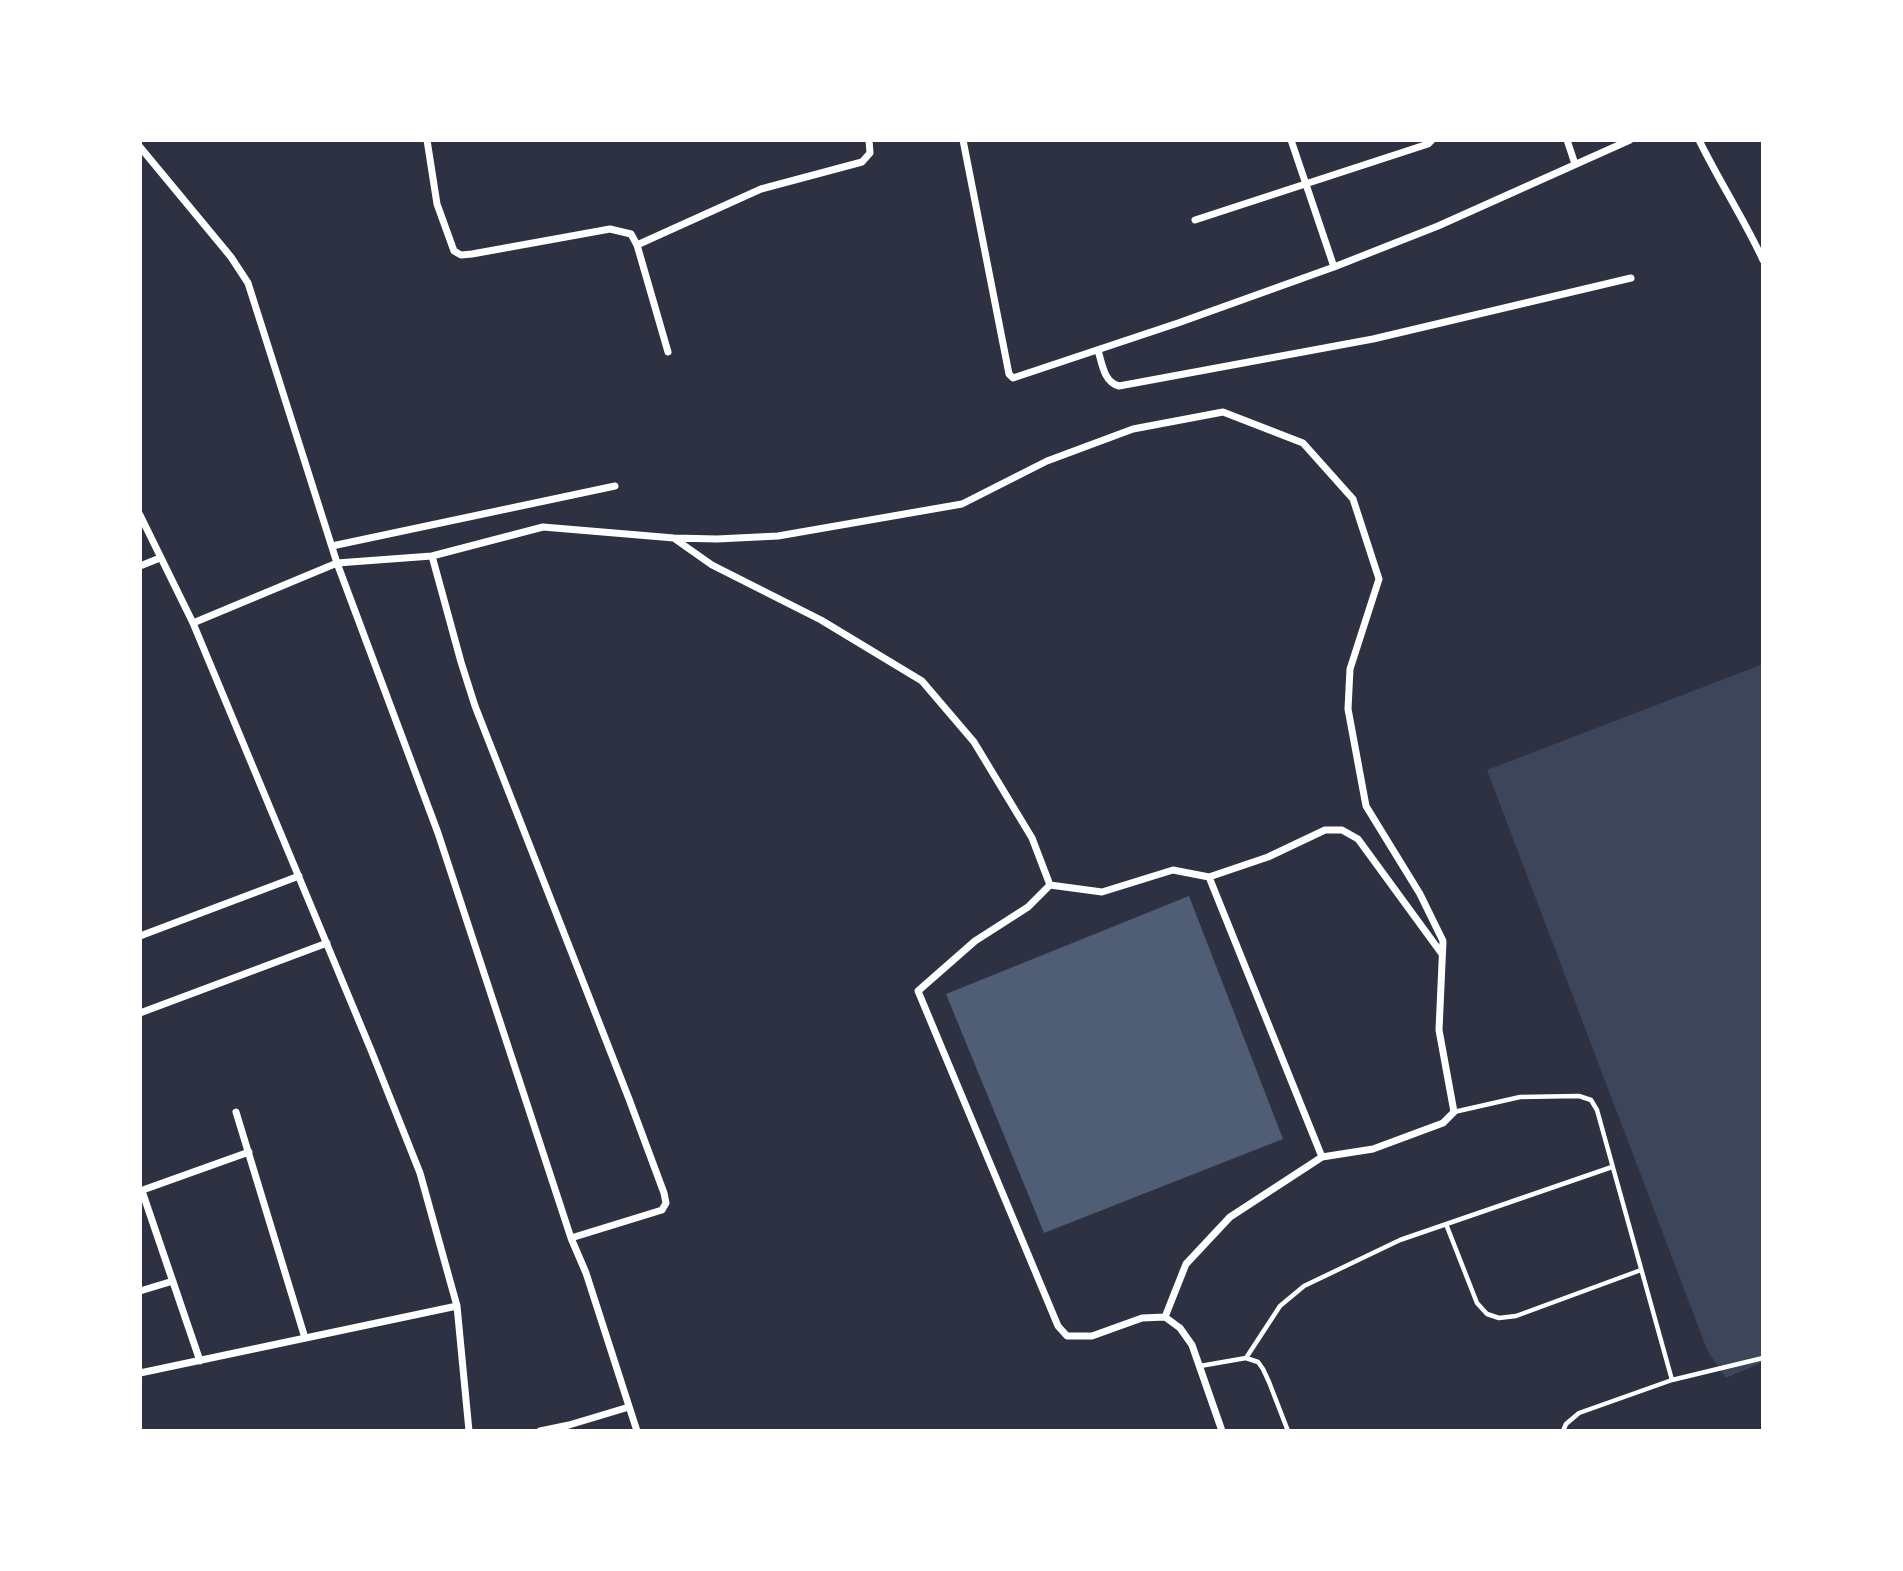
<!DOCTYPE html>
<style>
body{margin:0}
#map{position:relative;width:1903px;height:1571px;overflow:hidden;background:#2d3142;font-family:Mulish,sans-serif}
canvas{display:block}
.frame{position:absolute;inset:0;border:142px solid #fff;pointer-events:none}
</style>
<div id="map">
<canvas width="1903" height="1571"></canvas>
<div class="frame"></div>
</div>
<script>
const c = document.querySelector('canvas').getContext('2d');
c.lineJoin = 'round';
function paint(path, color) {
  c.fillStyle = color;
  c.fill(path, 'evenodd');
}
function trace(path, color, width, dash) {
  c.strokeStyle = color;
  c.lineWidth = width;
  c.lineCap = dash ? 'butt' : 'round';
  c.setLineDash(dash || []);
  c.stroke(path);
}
paint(new Path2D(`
 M 1763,664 L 1763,1362 L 1726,1378 L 1708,1352 L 1487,770 Z`), '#3c4559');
paint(new Path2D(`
 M 1189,896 L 1283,1139 L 1044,1233 L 946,994 Z`), '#4f5d75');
trace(new Path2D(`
 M 1454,1112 L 1520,1097 L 1579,1096 L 1591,1100 L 1597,1110 L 1672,1380
 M 1446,1224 L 1477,1303 L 1487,1314 L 1499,1318 L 1516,1316 L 1641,1270
 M 1246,1358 L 1280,1306 L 1304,1286 L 1400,1240 L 1612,1167
 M 1200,1366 L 1246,1358 L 1258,1362 L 1263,1369 L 1269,1382 L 1288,1431
 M 1563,1431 L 1566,1424 L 1579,1413 L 1672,1380 L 1763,1358`), '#fff', 4.5);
trace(new Path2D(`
 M 427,140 L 437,204 L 454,251 L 461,255 L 472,254 L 610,229 L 631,234 L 637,245 L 668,352
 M 963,140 L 1009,374 L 1013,378 L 1178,323 L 1334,267 L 1438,226 L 1630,140
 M 1291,140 L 1334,267
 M 1567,140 L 1575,164
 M 1699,140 C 1719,181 1744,219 1763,260
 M 140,147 L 231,257 L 248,283 L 337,563 L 438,833 L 571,1238 L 586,1273 L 637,1431
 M 1195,220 L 1428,144 L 1432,140
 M 637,245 L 761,189 L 862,162 L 870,153 L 869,140
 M 1098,350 C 1102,364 1104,382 1119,386 L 1373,339 L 1631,278
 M 140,515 L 193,623 L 371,1050 L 420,1173 L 457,1306 L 469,1431
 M 675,539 L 712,565 L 821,620 L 922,681 L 974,742 L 1032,838 L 1050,885 L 1028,907 L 975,941 L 918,991 L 1058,1326 L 1067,1336 L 1092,1336 L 1142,1318 L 1165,1317 L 1180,1328 L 1192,1345 L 1222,1431
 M 332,546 L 615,486
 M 432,556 L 461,662 L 475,706 L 629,1099 L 664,1193 L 666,1203 L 662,1210 L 571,1238
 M 140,566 L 160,558
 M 193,623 L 337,563 L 432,556 L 543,527 L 674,538 L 717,539 L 778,536 L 962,504 L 1047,461 L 1133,429 L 1223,412 L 1303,443 L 1353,499 L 1379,579 L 1350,669 L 1348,709 L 1366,806 L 1420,894 L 1443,941 L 1439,1030 L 1454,1112 L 1443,1123 L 1373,1149 L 1322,1157 L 1230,1217 L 1186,1264 L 1165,1317
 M 1209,877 L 1268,857 L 1325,830 L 1342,830 L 1358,839 L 1442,954
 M 1050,885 L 1102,892 L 1173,870 L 1209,877 L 1322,1157
 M 140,936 L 299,876
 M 140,1013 L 327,943
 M 236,1112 L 305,1338
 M 140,1191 L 249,1152
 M 142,1191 L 200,1361
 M 140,1291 L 173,1281
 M 140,1373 L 457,1306
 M 540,1431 L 569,1425 L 629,1407`), '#fff', 7);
</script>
